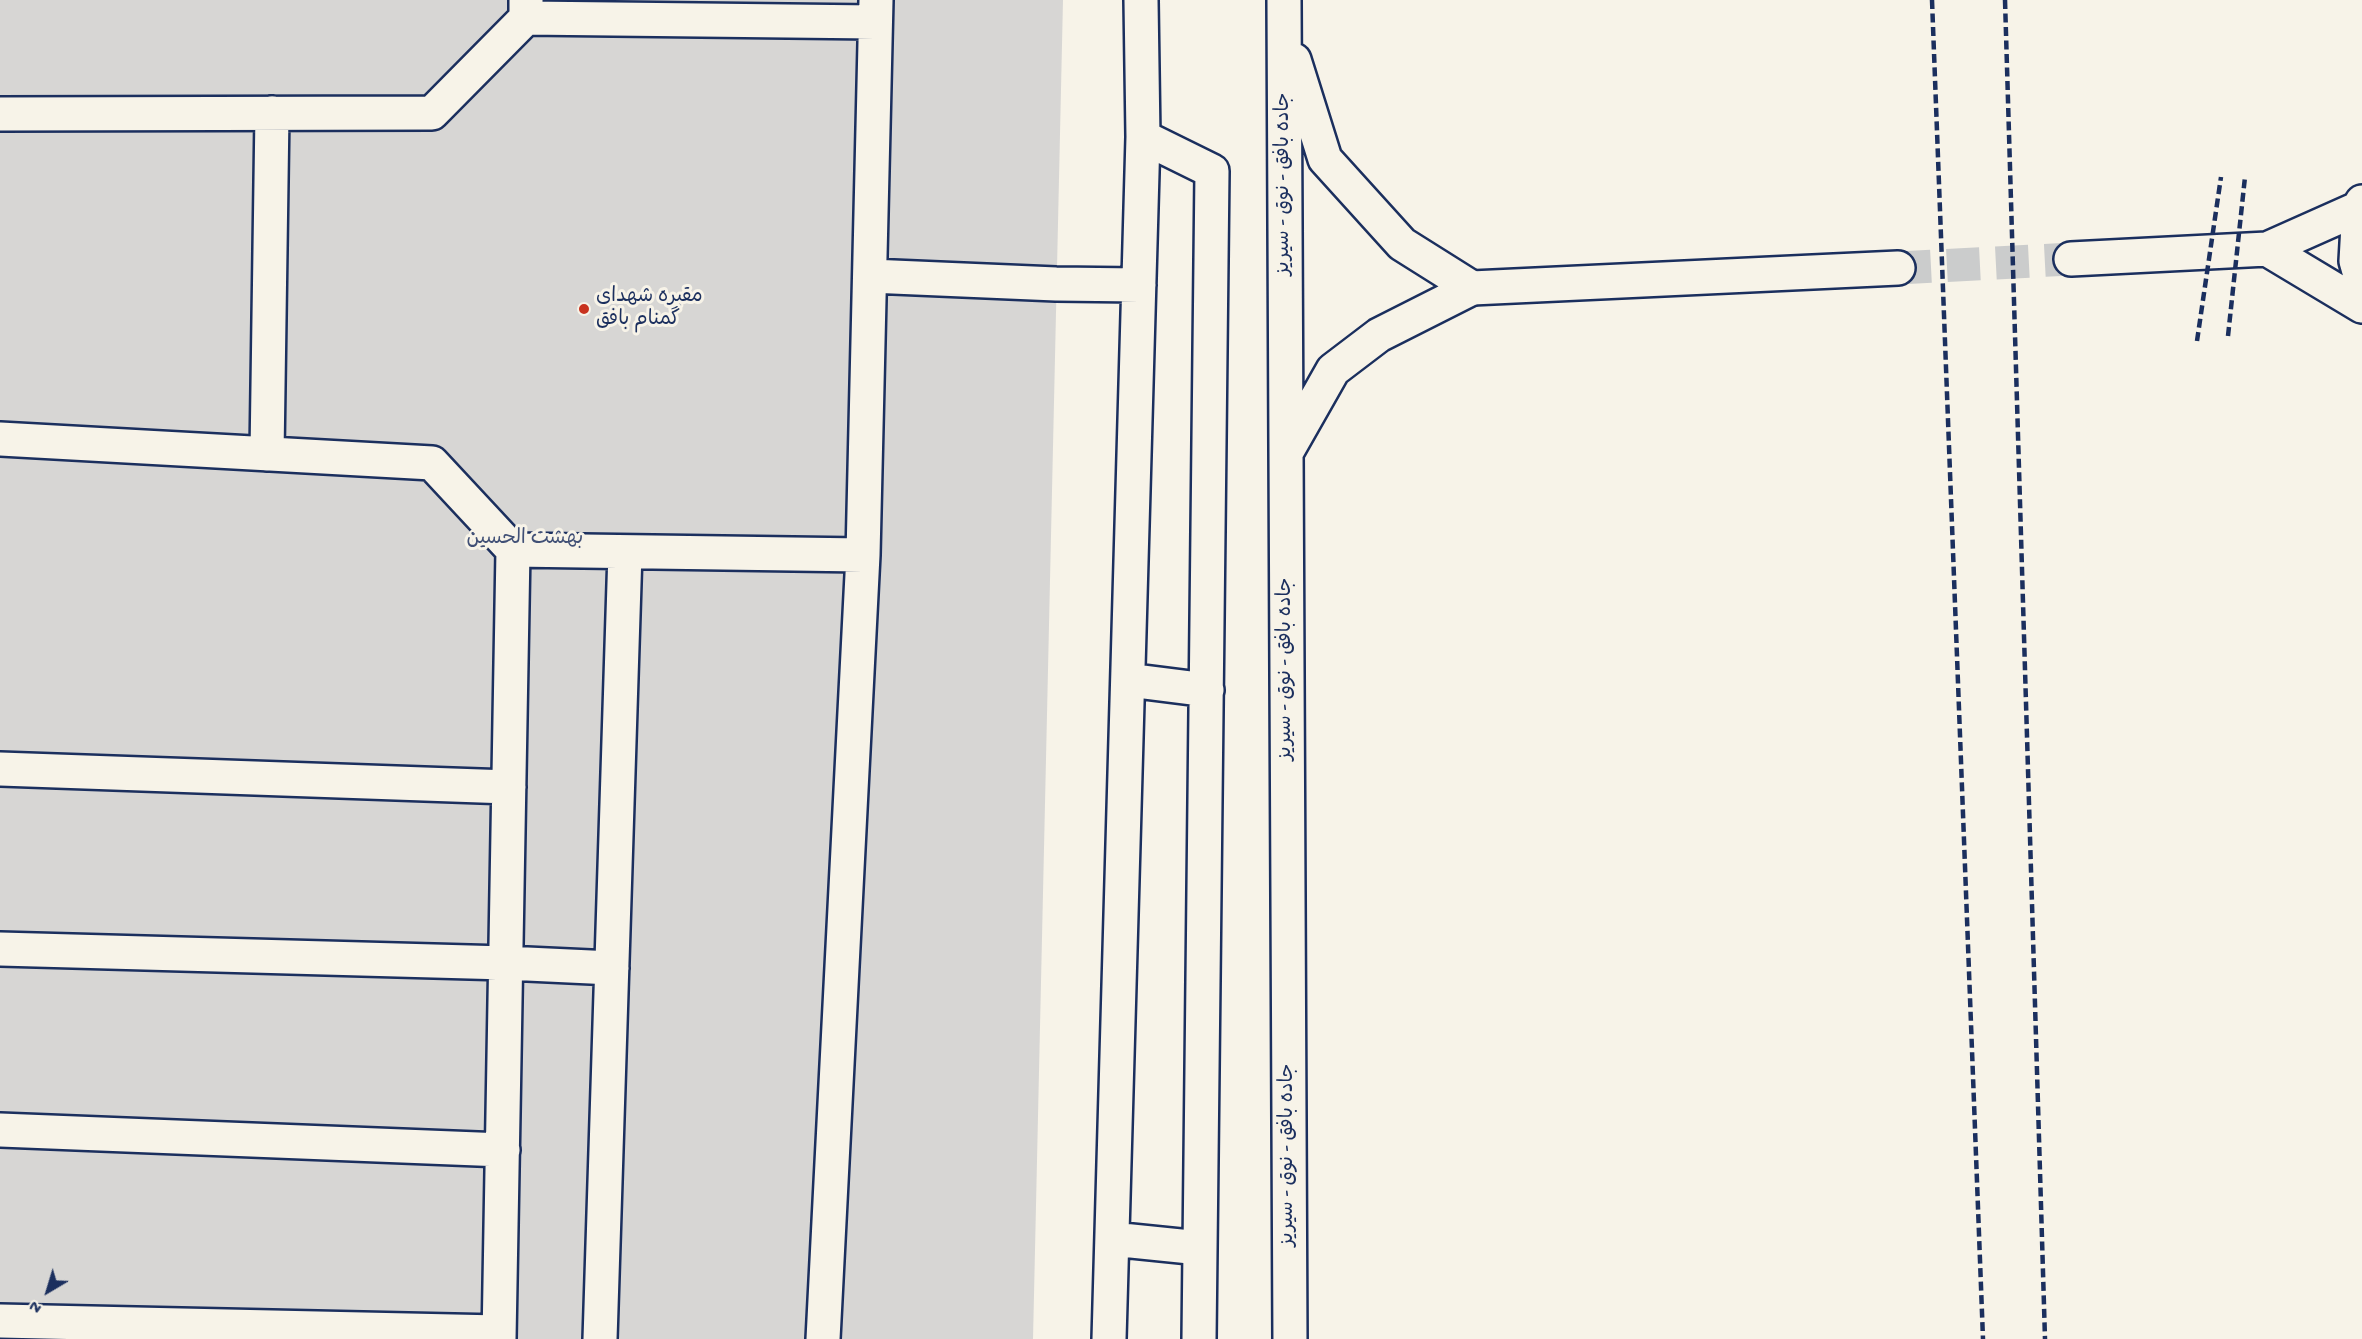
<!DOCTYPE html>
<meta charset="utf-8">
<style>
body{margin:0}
#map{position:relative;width:2362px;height:1339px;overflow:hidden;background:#f7f3e8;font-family:"Gochi Hand",sans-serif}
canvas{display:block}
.north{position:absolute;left:18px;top:1261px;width:60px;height:60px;-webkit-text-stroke:4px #f7f3e8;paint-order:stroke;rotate:218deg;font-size:16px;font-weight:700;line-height:24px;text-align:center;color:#1b2f5e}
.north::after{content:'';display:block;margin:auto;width:21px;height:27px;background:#1b2f5e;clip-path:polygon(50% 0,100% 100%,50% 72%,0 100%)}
</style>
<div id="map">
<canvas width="2362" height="1339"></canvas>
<div class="north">N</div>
</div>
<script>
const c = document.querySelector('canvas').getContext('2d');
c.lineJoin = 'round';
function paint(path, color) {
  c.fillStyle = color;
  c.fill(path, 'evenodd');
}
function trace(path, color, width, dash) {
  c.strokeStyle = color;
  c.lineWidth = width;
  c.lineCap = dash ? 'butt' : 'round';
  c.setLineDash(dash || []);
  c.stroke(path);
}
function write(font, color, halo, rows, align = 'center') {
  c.font = font + ' "Gochi Hand","Playpen Sans Arabic",sans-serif';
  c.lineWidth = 6;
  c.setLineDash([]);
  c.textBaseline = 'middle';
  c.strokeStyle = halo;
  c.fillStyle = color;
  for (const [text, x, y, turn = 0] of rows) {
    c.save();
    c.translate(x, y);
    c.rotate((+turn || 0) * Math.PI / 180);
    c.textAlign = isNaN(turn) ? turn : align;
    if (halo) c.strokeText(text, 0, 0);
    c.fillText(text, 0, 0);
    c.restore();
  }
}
paint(new Path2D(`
 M 0,0 L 1063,0 L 1033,1339 L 0,1339 Z`), '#d7d6d4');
trace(new Path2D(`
 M 1898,268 L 2071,259`), '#cbcccc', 33, [33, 16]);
const minor = new Path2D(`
 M 1141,0 L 1143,137 L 1212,171 L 1199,1339
 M 526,18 L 875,22
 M 0,114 L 432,113 L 526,18 L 526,0
 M 2362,202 L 2359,208 L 2356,261 L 2362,282
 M 2267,249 L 2362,306
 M 2071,259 L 2267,249 L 2359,208
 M 870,276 L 1056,284 L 1139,285
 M 1472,288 L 1898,268
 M 0,439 L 432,463 L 513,550 L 499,1339
 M 267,454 L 272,113
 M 513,550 L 863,555
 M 1128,680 L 1207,690
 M 0,769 L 509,787
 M 0,949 L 506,963 L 612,968
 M 0,1130 L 503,1150
 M 1112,1239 L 1200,1248
 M 0,1321 L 499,1332
 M 600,1339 L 625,552
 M 823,1339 L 863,555 L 876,0
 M 1109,1339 L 1143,137`);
const major = new Path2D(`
 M 1284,0 L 1290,1339
 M 1294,60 L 1325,159 L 1402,244 L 1472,288
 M 1287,451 L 1333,370 L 1379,335 L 1472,288`);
trace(minor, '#1b2f5e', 38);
trace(major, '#1b2f5e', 38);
trace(minor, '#f7f3e8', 33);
trace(major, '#f7f3e8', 33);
trace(new Path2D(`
 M 1932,0 L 1983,1339
 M 2005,0 L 2045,1339
 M 2228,336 L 2245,177
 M 2197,341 L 2221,177`), '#1b2f5e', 4.5, [9, 4.5]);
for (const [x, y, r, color] of [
 [584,309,6,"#c8321e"]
]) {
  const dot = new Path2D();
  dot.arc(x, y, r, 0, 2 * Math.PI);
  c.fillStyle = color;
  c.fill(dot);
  trace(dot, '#f7f3e8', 2);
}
write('20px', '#1b2f5e', '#f7f3e8', [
 ["جاده بافق - نوق - سیریز",1285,184,-90],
 ["جاده بافق - نوق - سیریز",1287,669,-90],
 ["جاده بافق - نوق - سیریز",1289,1155,-90]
]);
write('20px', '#1b2f5e', '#f7f3e8', [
 ["مقبره شهدای",596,298],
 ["گمنام بافق",596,321]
], 'left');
write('20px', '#415076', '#f7f3e8', [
 ["بهشت الحسین",525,540]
]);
</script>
